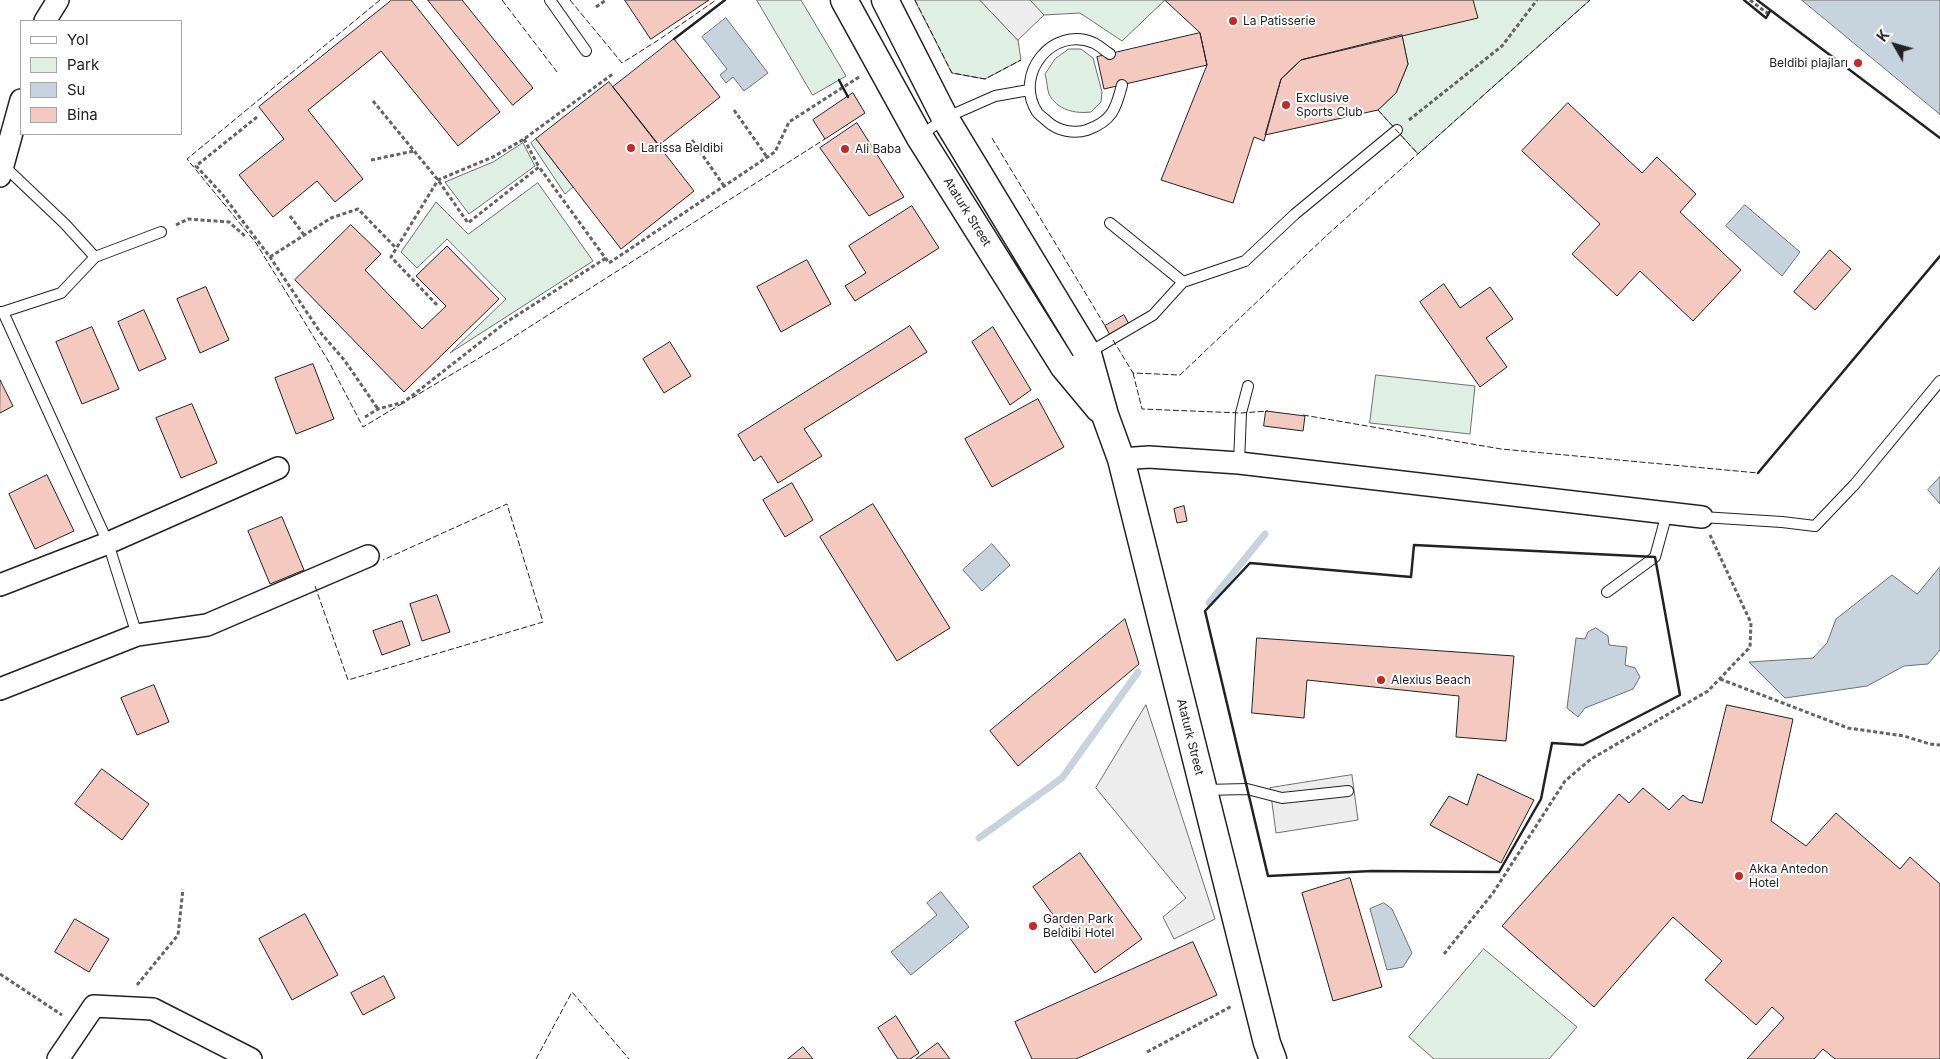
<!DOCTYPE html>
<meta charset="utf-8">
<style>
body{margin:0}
#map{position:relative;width:1940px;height:1059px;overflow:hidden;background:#fff;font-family:Inter,sans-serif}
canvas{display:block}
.legend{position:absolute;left:20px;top:20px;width:162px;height:115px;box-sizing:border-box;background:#fff;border:1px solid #a7a7a7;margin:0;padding:6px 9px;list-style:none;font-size:15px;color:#222}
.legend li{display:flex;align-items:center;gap:10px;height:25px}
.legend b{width:25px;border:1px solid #a7a7a7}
.north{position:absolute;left:1870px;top:20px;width:50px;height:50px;-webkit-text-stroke:4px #fff;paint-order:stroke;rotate:308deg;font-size:14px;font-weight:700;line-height:20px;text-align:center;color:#222}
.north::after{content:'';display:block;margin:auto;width:18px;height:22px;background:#222;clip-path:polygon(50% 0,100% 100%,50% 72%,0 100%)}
</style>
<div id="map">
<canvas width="1940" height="1059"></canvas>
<ul class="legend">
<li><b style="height:6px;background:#fff"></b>Yol</li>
<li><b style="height:14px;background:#e0efe3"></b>Park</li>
<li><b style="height:14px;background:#c7d3dd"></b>Su</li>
<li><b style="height:14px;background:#f3c9c0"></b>Bina</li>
</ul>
<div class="north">K</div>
</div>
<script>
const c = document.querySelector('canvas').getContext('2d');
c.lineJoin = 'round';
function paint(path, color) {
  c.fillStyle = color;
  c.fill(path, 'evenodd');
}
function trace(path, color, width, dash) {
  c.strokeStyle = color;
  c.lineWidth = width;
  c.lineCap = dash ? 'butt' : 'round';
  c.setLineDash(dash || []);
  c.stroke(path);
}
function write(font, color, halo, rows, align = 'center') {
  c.font = font + ' Inter,sans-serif';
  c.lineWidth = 4;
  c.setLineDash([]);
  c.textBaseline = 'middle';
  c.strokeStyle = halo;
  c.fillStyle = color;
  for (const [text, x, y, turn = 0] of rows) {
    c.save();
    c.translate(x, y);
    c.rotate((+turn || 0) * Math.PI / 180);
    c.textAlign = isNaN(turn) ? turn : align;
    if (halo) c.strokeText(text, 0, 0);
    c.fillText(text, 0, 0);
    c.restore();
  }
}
const green = new Path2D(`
 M 757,0 L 801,0 L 846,76 L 813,95 Z
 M 915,0 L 980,0 L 1018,40 L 1021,60 L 985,79 L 952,73 Z
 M 1030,0 L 1165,0 L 1122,41 L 1080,13 L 1044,15 Z
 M 1473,0 L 1590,0 L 1418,154 L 1378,110 L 1396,93 L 1408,64 L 1402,35 Z
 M 1069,49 L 1081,49 L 1093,58 L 1102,92 L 1101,102 L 1091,112 C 1075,114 1057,110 1049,94 C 1047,89 1047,80 1045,74 L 1055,59 Z
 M 536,139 L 573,187 L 565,194 L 531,143 Z
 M 523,143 L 535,166 L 469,214 L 445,182 L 493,162 Z
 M 538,183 L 593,261 L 450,353 L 506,299 L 447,239 L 417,268 L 401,252 L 436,202 L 468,234 Z
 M 1376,375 L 1475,386 L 1470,434 L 1370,423 Z
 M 1484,949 L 1577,1027 L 1549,1059 L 1434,1059 L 1409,1037 Z`);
paint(green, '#e0efe3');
trace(green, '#6f6f6f', 1);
const parking = new Path2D(`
 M 980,0 L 1030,0 L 1044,15 L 1018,40 Z
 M 1146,705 L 1215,919 L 1174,939 L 1163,917 L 1186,898 L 1096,788 Z
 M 1352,775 L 1358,820 L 1276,833 L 1270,788 Z`);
paint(parking, '#ededed');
trace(parking, '#6f6f6f', 1);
const water = new Path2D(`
 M 1802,0 L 1940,0 L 1940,114 Z
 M 726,18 L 768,73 L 744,91 L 733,77 L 726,83 L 720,75 L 727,69 L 702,37 Z
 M 1745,205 L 1800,252 L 1782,276 L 1726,226 Z
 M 1940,477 L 1940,504 L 1928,490 Z
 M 992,544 L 1010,565 L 982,591 L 963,570 Z
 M 1940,567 L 1940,650 L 1928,664 L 1904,666 L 1867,686 L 1785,698 L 1749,662 L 1813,658 L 1827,643 L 1836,619 L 1892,575 L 1917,594 Z
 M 1596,628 L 1608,636 L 1609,645 L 1627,647 L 1625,665 L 1635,668 L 1640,677 L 1633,689 L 1585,708 L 1578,717 L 1567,708 L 1576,638 L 1585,639 L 1588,632 Z
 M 941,892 L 969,927 L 911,975 L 891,952 L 937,915 L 927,903 Z
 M 1384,903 L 1392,909 L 1412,953 L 1403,967 L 1387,970 L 1370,909 Z`);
paint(water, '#c7d3dd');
trace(water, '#6f6f6f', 1);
trace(new Path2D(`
 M 1209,603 L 1265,534
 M 979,838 L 1062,778 L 1138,672`), '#c7d3dd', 7);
const building = new Path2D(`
 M 392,0 L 411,0 L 500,112 L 458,146 L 381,51 L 308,110 L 363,179 L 335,202 L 317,181 L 273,217 L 239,175 L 284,139 L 259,107 Z
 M 428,0 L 462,0 L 533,88 L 513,105 Z
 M 625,0 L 709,0 L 651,39 Z
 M 1165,0 L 1473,0 L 1478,18 L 1301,60 L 1281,79 L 1264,141 L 1254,137 L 1233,203 L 1161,180 L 1207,65 L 1200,33 Z
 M 1200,33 L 1207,65 L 1104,89 L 1097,57 Z
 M 1402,35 L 1408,64 L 1396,93 L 1378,110 L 1265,135 L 1281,79 L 1301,60 Z
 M 674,39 L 720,97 L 659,145 L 613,87 Z
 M 609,82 L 694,191 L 621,249 L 536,139 Z
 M 853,93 L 865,113 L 825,139 L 813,120 Z
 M 1568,103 L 1642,173 L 1657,157 L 1696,194 L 1680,212 L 1741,270 L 1693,321 L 1640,271 L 1617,296 L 1572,254 L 1600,224 L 1522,151 Z
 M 857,123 L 904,197 L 869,216 L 820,148 Z
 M 912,206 L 939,248 L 855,301 L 845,286 L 866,273 L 849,246 Z
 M 351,225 L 381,254 L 365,270 L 422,329 L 446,306 L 416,276 L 447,246 L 499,299 L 404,392 L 295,280 Z
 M 1830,250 L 1851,269 L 1815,310 L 1794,292 Z
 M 807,260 L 831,304 L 781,332 L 757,287 Z
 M 1444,284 L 1460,308 L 1490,287 L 1513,319 L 1486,338 L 1507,367 L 1480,387 L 1420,302 Z
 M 206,287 L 229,340 L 200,353 L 177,299 Z
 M 144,310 L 166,359 L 139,371 L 118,322 Z
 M 1124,315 L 1129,324 L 1110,335 L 1105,326 Z
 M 910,326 L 927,352 L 804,429 L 822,456 L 778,483 L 761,456 L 754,461 L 738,435 Z
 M 92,327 L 119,389 L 82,404 L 56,342 Z
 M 993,327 L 1031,390 L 1010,405 L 972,342 Z
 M 670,342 L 691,376 L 664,393 L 643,359 Z
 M 313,364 L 334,419 L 296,434 L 275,378 Z
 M 0,380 L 13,406 L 0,413 Z
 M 1038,399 L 1064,447 L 992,487 L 965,439 Z
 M 192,404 L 217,463 L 181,478 L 156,418 Z
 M 1266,411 L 1305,416 L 1303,431 L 1264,426 Z
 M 47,475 L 74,531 L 35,549 L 9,494 Z
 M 792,483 L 813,520 L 785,537 L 763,500 Z
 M 873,504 L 950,628 L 897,661 L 820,537 Z
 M 1184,506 L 1187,521 L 1177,523 L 1174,509 Z
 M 282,517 L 304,570 L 270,584 L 248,531 Z
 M 437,595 L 450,632 L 422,641 L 410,604 Z
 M 1125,619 L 1139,664 L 1018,766 L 990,731 Z
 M 402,621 L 410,645 L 382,655 L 373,631 Z
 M 1257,638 L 1514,656 L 1506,741 L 1456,737 L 1459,696 L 1307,680 L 1304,718 L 1252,713 Z
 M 154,685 L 169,722 L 137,735 L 121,698 Z
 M 1727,705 L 1793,719 L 1771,821 L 1806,846 L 1836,813 L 1900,869 L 1910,857 L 1940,884 L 1940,1059 L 1835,1059 L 1823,1049 L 1814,1059 L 1747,1059 L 1784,1018 L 1772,1007 L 1756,1025 L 1705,980 L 1722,961 L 1673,917 L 1594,1007 L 1502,926 L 1619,794 L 1629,803 L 1643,788 L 1669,810 L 1683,795 L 1689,800 L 1702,803 Z
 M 102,769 L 149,804 L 122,840 L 75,804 Z
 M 1478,774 L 1534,800 L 1501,863 L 1430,825 L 1449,796 L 1467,805 Z
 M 1080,853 L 1142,939 L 1095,973 L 1033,887 Z
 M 1350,878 L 1382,987 L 1333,1001 L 1302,893 Z
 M 305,914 L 338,975 L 292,1000 L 259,939 Z
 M 75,919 L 109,939 L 89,972 L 55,952 Z
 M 1193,942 L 1217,995 L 1076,1059 L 1032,1059 L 1015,1022 Z
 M 384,976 L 395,998 L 363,1015 L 351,993 Z
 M 896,1016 L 919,1053 L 910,1059 L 898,1059 L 878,1028 Z
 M 938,1043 L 950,1059 L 916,1059 Z
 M 803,1047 L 813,1059 L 788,1059 Z`);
paint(building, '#f3c9c0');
trace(building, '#222', 1);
const service = new Path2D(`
 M 550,0 L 586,51
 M 1110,54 C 1105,51 1100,46 1094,43 C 1053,25 1013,74 1037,112 C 1039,115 1045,119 1048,122 C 1058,131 1074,134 1087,130 C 1112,121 1116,109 1122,85
 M 920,136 L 945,118 L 995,96 L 1029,90
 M 1110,223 L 1183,282
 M 95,257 L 161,232
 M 0,312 L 3,312 L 61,293 L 95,257 L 65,224 L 4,166
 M 3,312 L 108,543 L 137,635
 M 1064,367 L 1153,315 L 1183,282 L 1245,261 L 1295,214 L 1397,130
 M 1239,463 L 1241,413 L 1248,386
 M 1702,517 L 1782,522 L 1815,526 L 1855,484 L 1940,381
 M 1607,592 L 1655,557 L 1667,513
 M 1205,790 L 1247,789 L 1282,798 L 1348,791`);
const minor = new Path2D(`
 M 45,21 L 58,0
 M 0,176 L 21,100
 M 1121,459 L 1149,457 L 1239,463 L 1702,517
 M 0,585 L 108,543 L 278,468
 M 0,689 L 137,635 L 207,625 L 368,556
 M 58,1059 L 94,1006 L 153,1009 L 251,1059`);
const tertiary = new Path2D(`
 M 844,0 L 919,136 L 1064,367 L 1099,409
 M 885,0 L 945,118 L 1088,354 L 1105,415 L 1121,459 L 1267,1043 L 1273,1059`);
trace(service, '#222', 12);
trace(minor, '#222', 24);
trace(tertiary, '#222', 29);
trace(new Path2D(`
 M 1750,0 L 1767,13 L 1768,9
 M 596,7 L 606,0
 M 373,101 L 438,180 L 468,223 L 539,167 L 609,263 L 775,152 L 789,122 L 859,77
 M 734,110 L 767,157
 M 257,117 L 196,166 L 222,194 L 270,257 L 320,332 L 345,361 L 378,409
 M 1409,120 L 1502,46 L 1537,0
 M 524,139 L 539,167
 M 692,140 L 724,186
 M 371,160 L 414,151
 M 290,216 L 304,235
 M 176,225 L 188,219 L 229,222 L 246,237
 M 270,257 L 331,218 L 358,209 L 396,248
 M 437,305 L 391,257 L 438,180 L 493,157 L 524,139 L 614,73
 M 365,417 L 378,409 L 404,402 L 505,323 L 606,258
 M 1720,679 L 1848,728 L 1904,736 L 1930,744 L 1940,745
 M 1444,954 L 1493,893 L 1565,781 L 1591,759 L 1708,691 L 1750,647 L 1751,623 L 1710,535
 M 0,974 L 62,1015
 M 137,985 L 178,935 L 183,889
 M 1147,1052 L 1232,1006`), '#646464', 3, [4, 2.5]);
trace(service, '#fff', 10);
trace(minor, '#fff', 21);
trace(tertiary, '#fff', 26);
trace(new Path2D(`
 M 380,0 L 187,159 L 256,243 L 329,362 L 363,427 L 403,403
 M 502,0 L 557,72
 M 570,0 L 622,63 L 660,39 L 716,0
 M 915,0 L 952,73 L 985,79 L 1021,60
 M 1757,0 L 1940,138
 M 1378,110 L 1418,154
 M 992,138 L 1107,329
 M 1113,340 L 1133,373 L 1180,375 L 1326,236 L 1590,0
 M 1133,373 L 1142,409 L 1241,413 L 1268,411
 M 412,398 L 501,345 L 825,139
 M 1303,415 L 1501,449 L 1758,473 L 1940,256
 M 315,586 L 348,680 L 543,622 L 507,504 L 383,560
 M 536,1059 L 572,992 L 629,1059`), '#222', 1, [6, 2.5]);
trace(new Path2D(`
 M 1744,0 L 1766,18 L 1770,11
 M 1757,0 L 1940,138
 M 674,39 L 725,0
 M 839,80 L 848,97
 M 1758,473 L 1940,256
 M 1414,545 L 1655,557 L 1680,695 L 1583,745 L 1552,743 L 1541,799 L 1499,872 L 1372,871 L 1268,876 L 1205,611 L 1250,563 L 1411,577 Z`), '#222', 2.5);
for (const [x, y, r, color] of [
 [1233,21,5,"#c62828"],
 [1858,63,5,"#c62828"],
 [1286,105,5,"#c62828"],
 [631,148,5,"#c62828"],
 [845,149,5,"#c62828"],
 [1381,680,5,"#c62828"],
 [1739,876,5,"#c62828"],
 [1033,926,5,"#c62828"]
]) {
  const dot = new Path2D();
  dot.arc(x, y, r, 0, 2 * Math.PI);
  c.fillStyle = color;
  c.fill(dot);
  trace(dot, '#fff', 2);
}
write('12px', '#222', '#fff', [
 ["La Patisserie",1243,21],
 ["Beldibi plajları",1848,63,"right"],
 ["Exclusive",1296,98],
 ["Sports Club",1296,112],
 ["Larissa Beldibi",641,148],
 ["Ali Baba",855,149],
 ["Alexius Beach",1391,680],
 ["Akka Antedon",1749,869],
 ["Hotel",1749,883],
 ["Garden Park",1043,919],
 ["Beldibi Hotel",1043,933]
], 'left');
write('12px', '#222', '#fff', [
 ["Ataturk Street",967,212,58],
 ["Ataturk Street",1190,737,76]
]);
</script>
